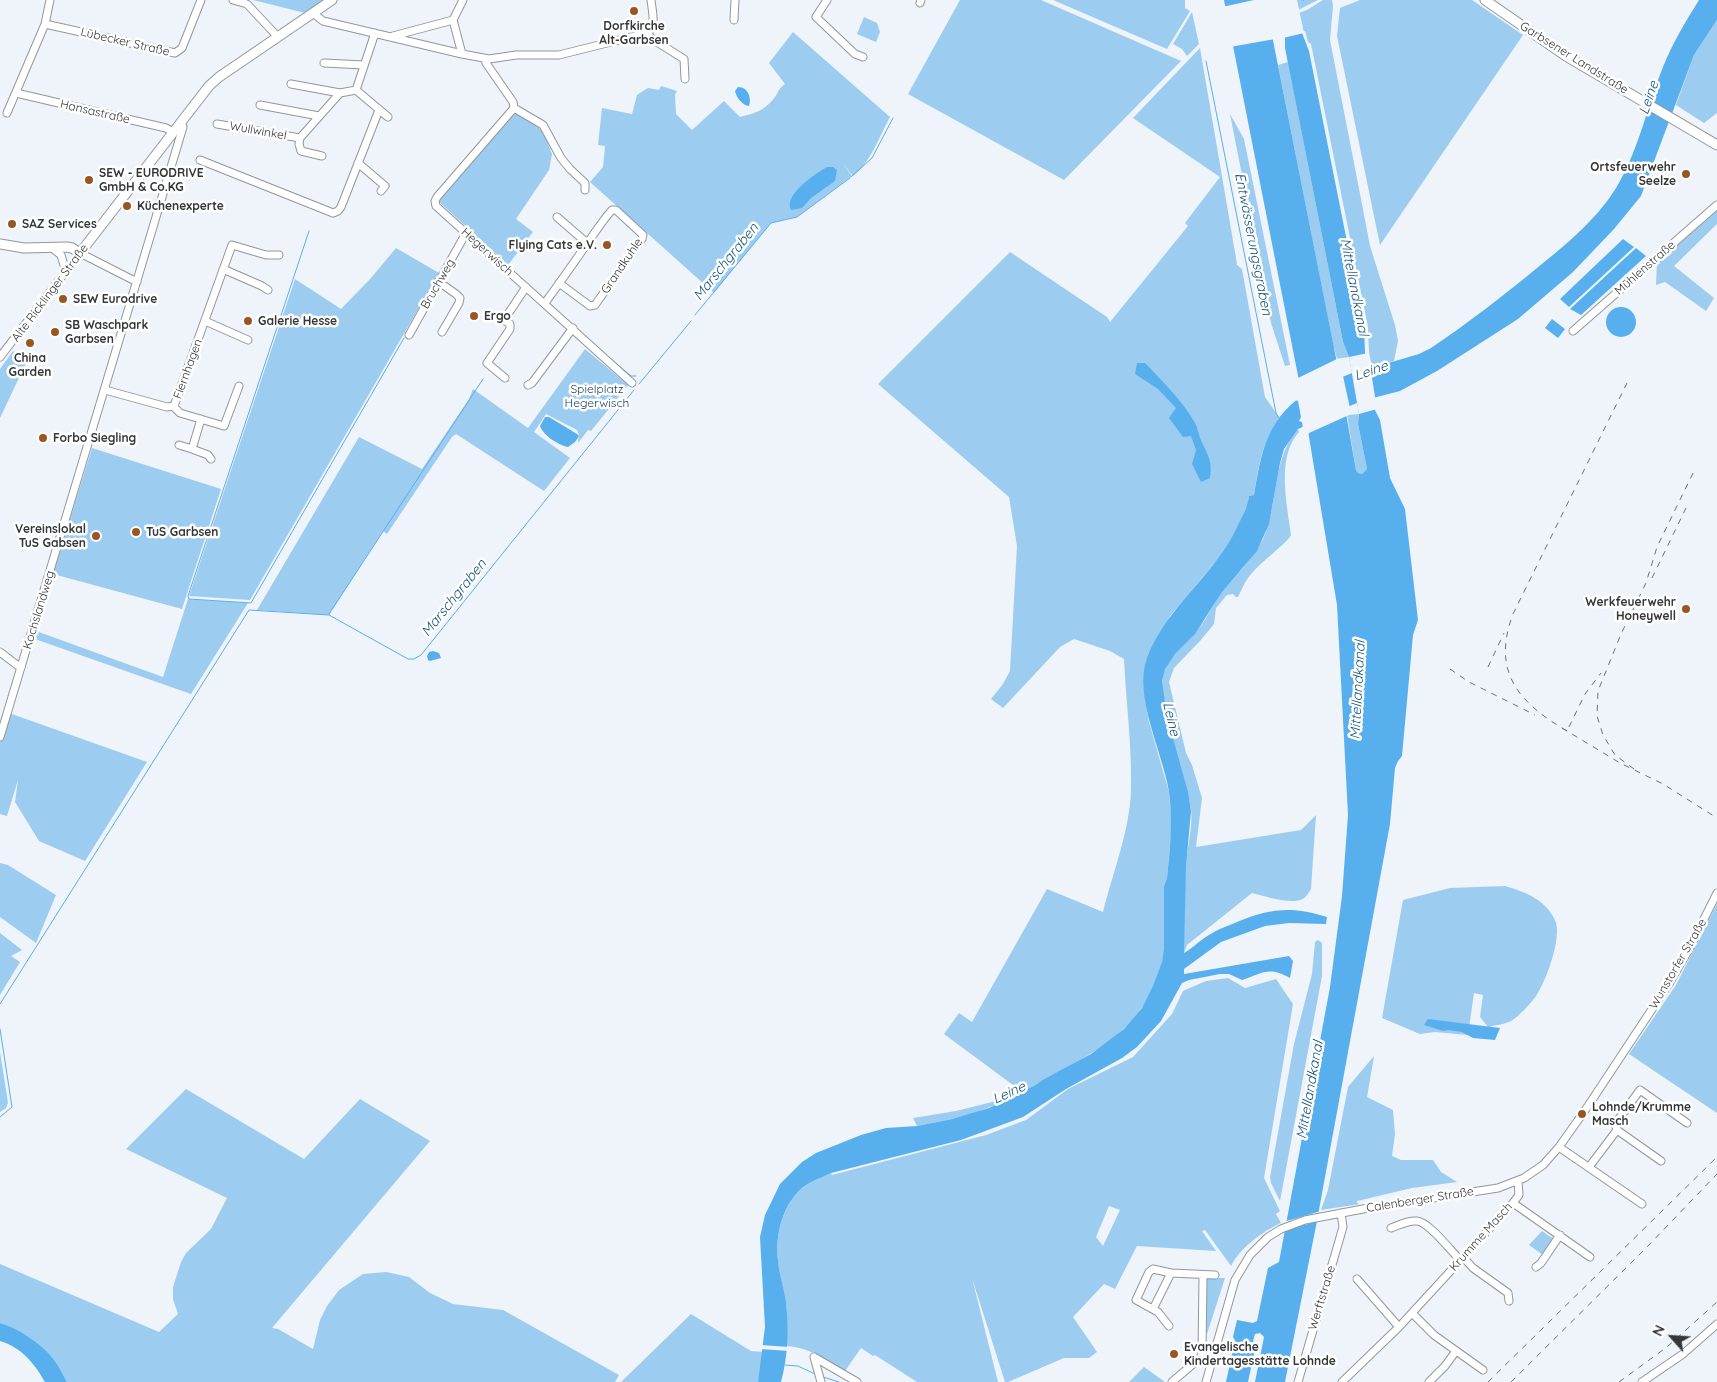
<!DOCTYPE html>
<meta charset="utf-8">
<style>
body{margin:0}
#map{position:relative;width:1717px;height:1382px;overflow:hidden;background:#eef4f9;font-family:Quicksand,sans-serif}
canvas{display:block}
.north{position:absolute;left:1647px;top:1312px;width:50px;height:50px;-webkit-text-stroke:4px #fff;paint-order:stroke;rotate:296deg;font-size:14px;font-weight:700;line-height:20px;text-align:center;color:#343638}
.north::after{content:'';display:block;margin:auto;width:18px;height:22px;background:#343638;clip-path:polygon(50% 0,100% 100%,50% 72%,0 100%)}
</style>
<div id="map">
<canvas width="1717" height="1382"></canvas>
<div class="north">N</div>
</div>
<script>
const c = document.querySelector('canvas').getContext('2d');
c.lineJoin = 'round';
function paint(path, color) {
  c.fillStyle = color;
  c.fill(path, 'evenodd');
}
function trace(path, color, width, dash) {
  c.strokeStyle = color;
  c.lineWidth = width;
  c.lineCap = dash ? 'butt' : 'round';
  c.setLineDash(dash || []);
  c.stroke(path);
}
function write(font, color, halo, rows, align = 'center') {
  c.font = font + ' Quicksand,sans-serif';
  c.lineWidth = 5;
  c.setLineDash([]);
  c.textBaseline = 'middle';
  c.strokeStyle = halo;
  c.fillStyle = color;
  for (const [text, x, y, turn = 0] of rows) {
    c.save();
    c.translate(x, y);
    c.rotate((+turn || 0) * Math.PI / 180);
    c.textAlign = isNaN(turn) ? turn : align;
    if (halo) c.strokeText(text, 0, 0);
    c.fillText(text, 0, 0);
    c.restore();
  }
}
paint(new Path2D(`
 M 253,0 L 324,0 L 305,13 Z
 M 960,0 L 1041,0 L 1181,61 L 1064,180 L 908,94 Z
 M 1053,0 L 1185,0 L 1185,8 L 1190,11 L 1167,49 Z
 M 1296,0 L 1318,0 L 1298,10 Z
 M 1323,0 L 1332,0 L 1333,6 L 1330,40 L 1361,199 L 1370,246 L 1395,325 L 1398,341 L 1394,361 L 1372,367 L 1369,352 L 1368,327 L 1311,44 L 1308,42 L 1305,31 L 1302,31 L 1299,13 L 1307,10 Z
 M 1360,0 L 1472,0 L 1523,35 L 1380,245 L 1337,36 L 1340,8 Z
 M 1192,12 L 1199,44 L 1187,56 L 1182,49 L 1173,44 Z
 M 864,17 L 877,23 L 880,32 L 876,42 L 857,34 Z
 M 1717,20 L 1717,113 L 1704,123 L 1676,105 L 1694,55 Z
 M 793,32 L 890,117 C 880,135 870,164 853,176 L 843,164 L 852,176 L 797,217 L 771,223 L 714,293 L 590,182 L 603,167 L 605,146 L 598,145 L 602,108 L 632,114 L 637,95 L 648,88 L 659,90 L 661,86 L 677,91 L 675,95 L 676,114 L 692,130 L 724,101 L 740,117 C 756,113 764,111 775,97 C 779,91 779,88 785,84 L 769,63 Z
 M 1200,48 L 1237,264 L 1236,264 L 1242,269 L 1265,397 L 1279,417 C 1262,445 1259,462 1254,495 L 1249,496 L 1248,503 L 1236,532 L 1221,555 L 1170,616 L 1145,699 L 1149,722 L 1169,792 L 1172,823 L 1167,878 L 1164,886 C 1164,911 1168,939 1162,963 C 1146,1025 1101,1050 1048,1077 C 1043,1079 1039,1083 1035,1086 C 1022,1094 1005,1101 990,1107 C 967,1117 941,1121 917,1126 L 913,1118 L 956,1111 L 992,1102 L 1017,1088 L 944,1034 L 959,1013 L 972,1022 L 1047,889 L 1103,912 C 1113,872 1130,830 1131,789 C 1132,746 1126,702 1124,659 L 1110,651 L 1074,639 L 1060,647 L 1003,708 L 991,699 L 1003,684 L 1010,671 L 1017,546 L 1009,497 L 878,384 L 1010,252 L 1107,317 L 1110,322 L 1188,226 L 1185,223 L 1220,177 L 1133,118 Z
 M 1288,62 L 1343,342 L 1349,357 L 1337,359 L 1333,344 L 1278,65 Z
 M 515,111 L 543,131 L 552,154 L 549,170 L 516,219 L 533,232 L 508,265 L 435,198 Z
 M 1230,114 L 1244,139 L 1290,365 L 1285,366 L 1271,323 Z
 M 1717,210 L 1717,224 L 1674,266 L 1714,298 L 1706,311 L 1665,282 L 1656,285 L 1657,262 Z
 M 396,248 L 439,273 L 250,600 L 189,596 L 295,279 L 341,309 L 371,278 Z
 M 585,349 L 628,385 L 591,431 L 588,430 L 578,443 L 579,435 L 577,430 L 546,414 L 534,432 L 570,458 L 544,491 L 456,434 L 452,437 L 387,534 L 383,531 L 329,615 L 257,610 L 359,437 L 422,469 L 469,399 L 473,389 L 528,428 Z
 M 13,351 L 27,361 L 0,418 L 0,369 Z
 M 1359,414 L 1358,424 L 1367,469 L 1362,474 L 1358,473 L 1356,470 L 1347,415 Z
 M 1298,429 L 1299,432 C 1276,457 1287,504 1291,535 C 1289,541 1259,564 1252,573 C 1246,579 1242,589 1238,597 L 1236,597 L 1233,594 L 1227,595 L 1216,608 L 1214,624 L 1200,641 L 1174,668 L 1169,682 L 1186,753 L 1192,765 L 1202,798 L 1196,847 L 1301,830 L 1316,815 L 1311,889 C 1308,894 1306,898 1300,900 C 1289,904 1264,896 1252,893 L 1187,945 L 1184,953 C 1184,924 1184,895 1186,866 C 1187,848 1193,828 1191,809 C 1187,776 1152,697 1165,669 C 1171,655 1184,646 1194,634 C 1205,622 1212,607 1221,593 C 1235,575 1253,560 1263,539 C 1279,503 1271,460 1298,429 Z
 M 92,448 L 221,489 L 182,609 L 53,574 Z
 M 188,599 L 248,603 L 191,694 L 32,638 L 36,631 L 163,677 Z
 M 9,713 L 147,762 L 85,861 L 39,841 L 15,802 L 18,780 L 7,816 L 0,814 L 0,743 Z
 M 0,863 L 8,865 L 56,895 L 36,943 L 0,917 Z
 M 1505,886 C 1525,892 1545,899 1555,920 C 1563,936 1545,986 1533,1000 C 1528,1006 1521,1014 1514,1019 C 1508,1024 1496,1025 1488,1027 L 1480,1017 L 1483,995 L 1474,993 L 1468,1035 L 1435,1032 L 1420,1034 L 1382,1018 L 1403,900 L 1450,888 Z
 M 1717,904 L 1717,1113 L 1629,1054 L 1676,985 Z
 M 0,933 L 22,950 L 11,956 L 20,962 L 0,995 Z
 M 1318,940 L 1322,943 L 1322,976 L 1280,1201 L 1271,1183 L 1270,1177 L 1294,1044 L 1312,974 L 1315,942 Z
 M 1228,978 L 1245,988 L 1276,979 L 1293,1004 L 1264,1178 L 1280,1211 L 1276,1214 L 1281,1223 C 1263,1231 1240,1248 1231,1266 L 1205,1230 L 1202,1231 L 1216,1251 L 1137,1246 L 1115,1289 L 1104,1284 L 1073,1317 L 1097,1352 L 1089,1358 L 1064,1358 L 1008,1382 L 1005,1382 L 972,1278 L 998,1382 L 917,1382 L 875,1355 L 873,1356 L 861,1348 L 845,1371 C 826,1360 809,1347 786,1346 C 787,1332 788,1317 786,1303 C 784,1289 779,1275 778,1261 C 775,1237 782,1207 800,1190 C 809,1182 821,1178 831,1173 L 832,1175 L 986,1135 L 1026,1120 L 1068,1089 L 1133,1057 L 1172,1014 L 1183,991 L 1206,981 ZM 1109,1206 L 1120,1210 L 1103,1246 L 1096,1237 Z
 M 0,1052 L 8,1103 L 6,1108 L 0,1112 Z
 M 1374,1056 L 1367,1097 L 1393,1110 L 1395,1134 L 1392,1156 L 1401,1160 L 1433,1160 L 1441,1172 L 1457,1182 L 1412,1188 L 1357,1201 L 1357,1203 L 1360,1204 L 1321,1210 L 1328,1190 L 1348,1087 Z
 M 186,1089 L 304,1159 L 360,1099 L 430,1141 L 272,1328 L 278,1329 L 313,1349 L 320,1320 L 327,1306 L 339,1290 L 363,1274 L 386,1272 L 409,1277 L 430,1293 L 453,1304 L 503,1310 L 619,1375 L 615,1382 L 67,1382 C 63,1375 60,1368 55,1361 C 45,1346 17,1327 0,1323 L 0,1264 L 159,1332 L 178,1314 L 173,1299 L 173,1287 L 181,1262 L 186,1253 L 211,1229 L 227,1198 L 126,1149 Z
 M 1542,1231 L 1555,1240 L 1544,1256 L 1529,1245 Z
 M 1206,1278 L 1225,1278 L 1207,1334 L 1205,1327 Z
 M 691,1314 L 751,1351 L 763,1352 L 758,1382 L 621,1382 Z
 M 1144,1367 L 1165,1382 L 1129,1382 Z`), '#9dccf1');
paint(new Path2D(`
 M 1224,0 L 1265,0 L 1340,378 L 1352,373 L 1349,357 L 1343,342 L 1285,48 L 1285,37 L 1295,0 L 1302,33 L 1309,51 L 1364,327 L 1365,353 L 1368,369 L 1419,354 L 1431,348 C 1468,323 1503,296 1537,268 C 1568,243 1601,216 1620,181 C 1640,145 1648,104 1663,67 C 1672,44 1686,21 1699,0 L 1717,0 L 1717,20 L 1694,55 L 1641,196 L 1614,229 L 1573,272 L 1518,319 L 1437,371 L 1400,391 L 1373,398 L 1375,410 L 1380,420 L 1390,478 L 1405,509 L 1418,620 L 1413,635 L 1402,756 L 1398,761 L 1395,768 L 1390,824 L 1316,1226 L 1285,1382 L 1255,1382 L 1264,1337 L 1260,1333 L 1255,1334 L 1253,1341 L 1256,1344 L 1248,1382 L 1226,1382 L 1235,1340 L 1233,1337 L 1237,1320 L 1253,1323 L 1257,1321 L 1268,1268 L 1279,1262 L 1330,987 L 1342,896 L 1348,815 L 1337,605 L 1307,425 L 1298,429 L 1284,449 L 1280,463 L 1269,524 L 1257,551 L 1222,592 L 1195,634 L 1175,654 L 1165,669 L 1162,681 L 1167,717 L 1188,792 L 1191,811 L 1186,867 L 1184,953 C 1193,948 1200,940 1209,935 C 1218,929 1228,926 1237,922 C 1270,908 1293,906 1327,917 L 1326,924 L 1289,923 L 1265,926 L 1221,942 L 1184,969 L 1184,974 L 1289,956 L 1293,961 L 1290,978 C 1268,966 1263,973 1242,980 L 1229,974 L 1220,974 L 1189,980 L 1182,983 L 1161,1021 L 1137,1047 L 1122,1058 L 1066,1089 L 1023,1117 L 961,1140 L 831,1173 C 821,1178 809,1182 801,1189 C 782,1206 775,1237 778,1260 C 779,1274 784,1288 786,1302 C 789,1328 788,1357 781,1382 L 758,1382 L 765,1327 L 760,1237 L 765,1215 L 780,1184 L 802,1162 L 816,1153 L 861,1135 L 886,1128 L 917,1126 L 952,1119 L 989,1108 L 1034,1086 L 1044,1079 L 1091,1054 L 1124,1029 L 1142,1008 L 1153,986 L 1162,962 L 1164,949 L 1164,886 L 1167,878 C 1170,849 1173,821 1169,792 C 1163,753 1133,696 1147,658 C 1167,605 1218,573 1240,521 C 1244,513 1248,505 1249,496 L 1254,495 C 1261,454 1266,421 1302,396 ZM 1357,403 L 1359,414 L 1358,424 L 1367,469 L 1362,474 L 1358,473 L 1356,470 L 1345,408 Z
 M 738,87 C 748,87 752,98 749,106 C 743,106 736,97 735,91 Z
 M 827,167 L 833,167 L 837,170 L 835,181 L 811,198 L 802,208 L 791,210 C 783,195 815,174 827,167 Z
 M 1623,239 L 1634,247 L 1569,307 L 1560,299 Z
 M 1636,248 L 1646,256 L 1581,315 L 1570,309 Z
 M1606 322a15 15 0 1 1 30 0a15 15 0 1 1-30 0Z
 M 1552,319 L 1565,329 L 1558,338 L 1545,328 Z
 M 1137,363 L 1145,363 C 1163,382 1182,400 1195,423 C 1198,428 1198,433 1200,438 C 1207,454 1213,460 1210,478 L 1201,482 L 1192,464 L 1196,450 L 1191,436 L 1183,437 L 1169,418 L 1176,408 L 1158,389 L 1135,374 Z
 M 545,417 L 549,417 L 577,434 L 579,436 L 575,442 L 568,447 C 558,445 543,435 540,426 Z
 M 433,651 L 439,653 L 441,658 L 430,661 L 428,660 L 427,656 L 429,652 Z
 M 1428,1019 L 1500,1028 L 1495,1040 L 1473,1038 L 1462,1032 L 1448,1030 L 1443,1031 L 1424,1025 Z
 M 0,1323 C 17,1327 45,1346 55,1361 C 60,1368 63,1375 67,1382 L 45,1382 C 35,1364 21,1347 0,1341 Z`), '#58afee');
paint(new Path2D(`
 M 1254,0 L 1267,0 L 1275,39 L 1230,47 L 1222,7 Z
 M 1275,0 L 1297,0 L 1304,33 L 1283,38 Z
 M 1368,353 L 1377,409 L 1359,414 L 1349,357 Z
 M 1339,358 L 1350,408 L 1348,409 L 1349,415 L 1309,433 L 1307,436 L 1306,428 L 1303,429 L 1302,422 L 1299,421 L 1301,417 L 1298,401 L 1295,400 L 1299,394 L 1296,379 Z
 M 1321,1211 L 1319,1221 L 1293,1228 L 1281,1233 L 1283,1222 Z
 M 761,1345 L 789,1347 L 789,1351 L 760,1349 Z`), '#eef4f9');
trace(new Path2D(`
 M 1303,1 L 1304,0
 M 1206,61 L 1276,413 L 1279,418
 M 851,177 L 872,158 L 893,118
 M 309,231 L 188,596 L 189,599 L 251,603 L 404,338
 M 695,315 L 771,223 L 797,217 L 850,178
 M 599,349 L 631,376 L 636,376
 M 639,384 L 691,321
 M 329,614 L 483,379
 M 0,1004 L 249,610 L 329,615 L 408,659 L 414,659 L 421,655 L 634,390
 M 0,1029 L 12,1107 L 0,1117
 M 785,1365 L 798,1366 L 815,1374
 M 823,1377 L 839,1382`), '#58afee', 1);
const minor = new Path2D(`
 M 233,0 L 247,4 L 278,37
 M 463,0 L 453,20 L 462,54 L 489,59 L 516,55 L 559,55 L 647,33 C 657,25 652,11 651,0
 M 827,0 L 816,17 L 855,54 L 863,57
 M 920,3 L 921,0
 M 313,13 L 323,21 L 462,54
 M 734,20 L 735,0
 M 45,24 L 175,53 L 182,48 L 201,0
 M 375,33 L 356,90 L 388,117
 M 647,33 L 652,39 L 684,59 L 685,79
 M 393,36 L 453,20
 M 485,59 L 486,63 L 513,102 L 514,108 L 437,197 L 435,201 L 436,206 L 632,383
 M 324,63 L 364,65
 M 291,84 L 340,93
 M 16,93 L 166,128 L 173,132
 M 260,105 L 319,116
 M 514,108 L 543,125 L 561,158 L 570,169 L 585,183 L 585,190
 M 7,113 L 45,24 L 50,0
 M 217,124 L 300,138
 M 322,156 L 301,151 L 299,144 L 300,138 L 340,93 L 356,90
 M 200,160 L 333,213 L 338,211 L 341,207 L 379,110
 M 358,163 L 385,186 L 381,191
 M 557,217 L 587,243
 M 52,248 L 61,255 L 66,272
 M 223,269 L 262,286 L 268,290
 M 439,282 L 456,294 L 460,298 L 459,303 L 442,332
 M 545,303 C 558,285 571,267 584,248 C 593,236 601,222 612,210 L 616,210 L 643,235 L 642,239 L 595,305 L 590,306 L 559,283
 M 205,321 L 248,340
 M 1573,331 L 1717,205
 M 409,335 L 466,233
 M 0,357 L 80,253 L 137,282
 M 505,378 L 487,363 L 510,329 L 510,324 L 505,321 L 506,317 L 526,287
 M 528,385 L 532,383 L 573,328
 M 105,390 L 167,407 L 174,406 L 232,245 L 266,255 L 279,255
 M 173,406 L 180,413 L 224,426 L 239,386
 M 201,419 L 192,449 L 208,455 L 211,459
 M 179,445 L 192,449
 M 0,652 L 21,668
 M 0,737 L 183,127 L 181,122
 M 1617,1130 L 1661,1161
 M 1559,1147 L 1642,1204
 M 1589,1167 L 1617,1130 L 1615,1124 L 1640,1090 L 1687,1123
 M 1513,1203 L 1590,1257
 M 1391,1228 C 1399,1225 1408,1220 1417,1221 C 1429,1222 1451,1251 1460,1260
 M 1463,1257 L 1473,1268 L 1508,1293 L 1509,1301
 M 1536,1267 L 1541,1263 L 1560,1235
 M 1357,1279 L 1399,1327
 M 1153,1309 L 1171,1273
 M 1412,1313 L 1434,1335 L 1483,1370
 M 1169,1326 L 1158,1312 L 1136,1300 L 1149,1272 L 1153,1269 L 1171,1273 L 1215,1275
 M 814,1357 L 857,1382
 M 814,1357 L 821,1382
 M 1172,1382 L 1200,1358 L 1202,1354 L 1203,1275
 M 1206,1382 L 1235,1280 L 1250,1255 L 1268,1237 L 1281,1229 L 1305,1220 L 1363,1209 L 1498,1188 L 1524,1178 L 1543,1165 L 1559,1147 L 1588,1106 L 1670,982 L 1688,951 L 1717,893
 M 1298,1382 L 1343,1227 L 1341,1213
 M 1342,1382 L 1399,1327 L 1513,1203 L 1519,1195 L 1518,1181
 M 1429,1382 L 1445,1366 L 1456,1351
 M 1642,1382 L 1683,1354 L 1717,1324`);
const major = new Path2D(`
 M 1485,0 L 1566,56 L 1717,145
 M 0,244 L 24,248 L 67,247 L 72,248 L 80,253 L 209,86 L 219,77 L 332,0`);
trace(minor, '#91979b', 9);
trace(major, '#91979b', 11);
trace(minor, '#fff', 7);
trace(major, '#fff', 9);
trace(new Path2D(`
 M 1652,578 L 1686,508
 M 1488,667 L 1504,633
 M 1450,669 L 1469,682 L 1535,715
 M 1569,727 L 1585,694 L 1601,673
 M 1562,728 L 1620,763 L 1663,784 L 1717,818
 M 1567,731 C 1519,703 1491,672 1513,614 L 1627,383
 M 1634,769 L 1615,755 L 1603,735 L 1597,716 L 1598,691 L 1621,634 L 1646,583 L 1657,547 L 1694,471
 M 1488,1382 L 1717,1157
 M 1511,1382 L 1647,1247 L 1717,1174
 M 1619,1382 L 1667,1347 L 1717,1302`), '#6d7073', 1, [6, 6]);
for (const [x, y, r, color] of [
 [634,11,5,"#985722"],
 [1686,174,5,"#985722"],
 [89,180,5,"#985722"],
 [127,206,5,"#985722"],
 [12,224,5,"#985722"],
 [607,245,5,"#985722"],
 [63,299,5,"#985722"],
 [474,316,5,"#985722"],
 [248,321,5,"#985722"],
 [55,332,5,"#985722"],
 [30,343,5,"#985722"],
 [43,438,5,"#985722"],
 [136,532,5,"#985722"],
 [96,536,5,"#985722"],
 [1686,609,5,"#985722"],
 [1582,1114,5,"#985722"],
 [1174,1354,5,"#985722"]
]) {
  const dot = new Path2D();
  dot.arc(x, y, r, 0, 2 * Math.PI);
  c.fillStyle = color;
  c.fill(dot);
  trace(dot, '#fff', 2);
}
write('bold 12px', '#343638', '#fff', [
 ["Dorfkirche",634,26,"center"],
 ["Alt-Garbsen",634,40,"center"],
 ["Ortsfeuerwehr",1676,167,"right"],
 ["Seelze",1676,181,"right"],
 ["SEW - EURODRIVE",99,173],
 ["GmbH & Co.KG",99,187],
 ["Küchenexperte",137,206],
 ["SAZ Services",22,224],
 ["Flying Cats e.V.",597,245,"right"],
 ["SEW Eurodrive",73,299],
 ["Ergo",484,316],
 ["Galerie Hesse",258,321],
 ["SB Waschpark",65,325],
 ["Garbsen",65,339],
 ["China",30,358,"center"],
 ["Garden",30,372,"center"],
 ["Forbo Siegling",53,438],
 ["Vereinslokal",86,529,"right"],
 ["TuS Gabsen",86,543,"right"],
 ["TuS Garbsen",146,532],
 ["Werkfeuerwehr",1676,602,"right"],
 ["Honeywell",1676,616,"right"],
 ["Lohnde/Krumme",1592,1107],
 ["Masch",1592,1121],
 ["Evangelische",1184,1347],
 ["Kindertagesstätte Lohnde",1184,1361]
], 'left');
write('12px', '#343638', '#fff', [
 ["Lübecker Straße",125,42,13],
 ["Garbsener Landstraße",1574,58,32],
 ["Hansastraße",95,112,13],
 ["Wullwinkel",258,131,10],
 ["Hegerwisch",487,252,42],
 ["Grandkuhle",622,266,-56],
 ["Mühlenstraße",1645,268,-41],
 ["Bruchweg",438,284,-60],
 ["Alte Ricklinger Straße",50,293,-53],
 ["Fiernhagen",188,369,-70],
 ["Kochslandweg",39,610,-73],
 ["Wunstorfer Straße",1678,964,-60],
 ["Calenberger Straße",1420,1200,-9],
 ["Krumme Masch",1481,1237,-48],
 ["Werftstraße",1322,1298,-73]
]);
write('12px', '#1e425d', '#fff', [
 ["Spielplatz",597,389],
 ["Hegerwisch",597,403]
]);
write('italic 14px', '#15557e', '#fff', [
 ["Leine",1649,98,-71],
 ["Entwässerungsgraben",1253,244,79],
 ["Marschgraben",726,262,-51],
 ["Mittellandkanal",1354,287,79],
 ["Leine",1371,371,-19],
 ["Marschgraben",454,598,-51],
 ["Mittellandkanal",1358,690,-87],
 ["Leine",1171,719,77],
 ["Mittellandkanal",1310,1090,-80],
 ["Leine",1009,1093,-25]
]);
</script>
